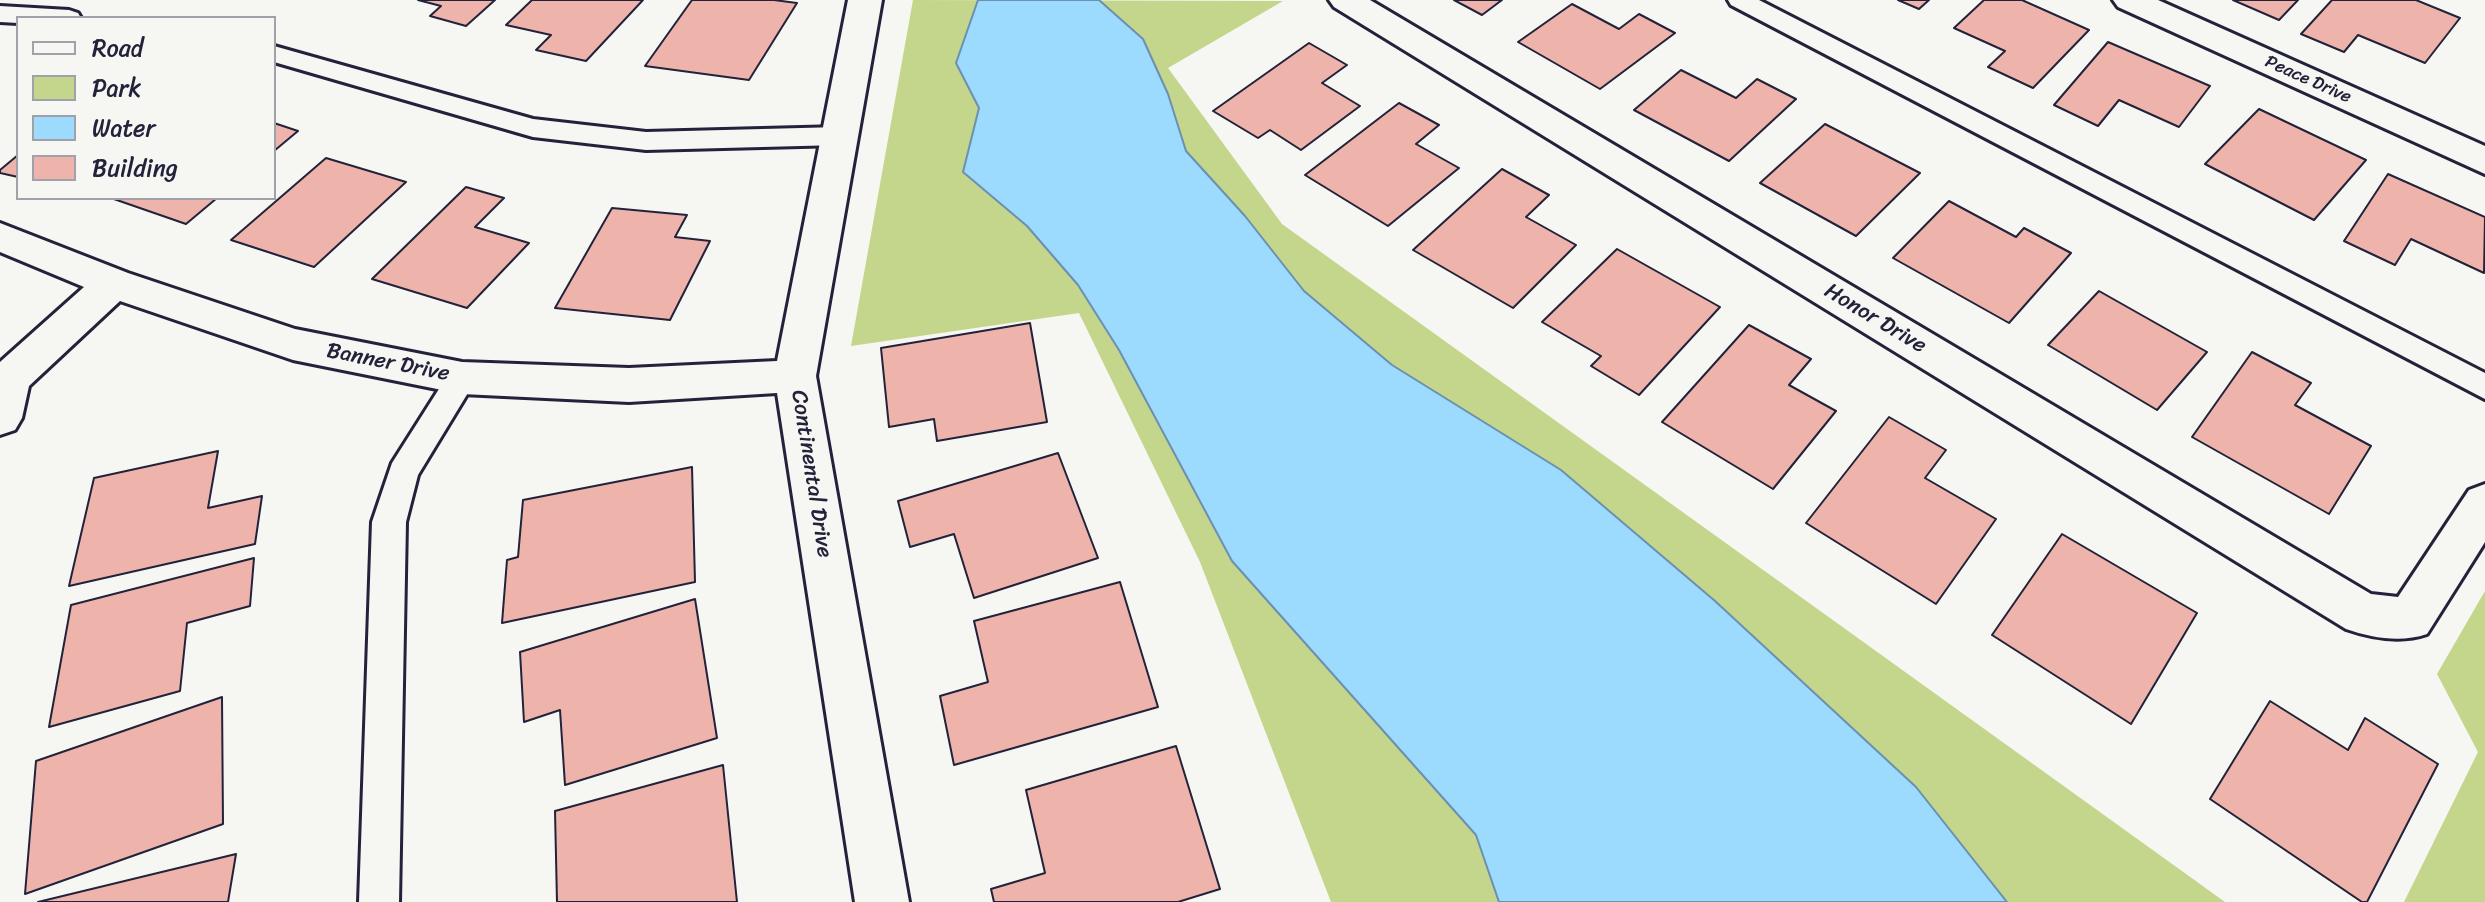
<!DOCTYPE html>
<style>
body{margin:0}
#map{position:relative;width:2485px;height:902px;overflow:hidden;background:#f6f6f2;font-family:Sriracha,sans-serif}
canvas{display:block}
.legend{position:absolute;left:16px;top:16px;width:260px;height:184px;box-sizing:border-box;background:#f6f6f2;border:2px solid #a1a1a9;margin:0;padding:10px 14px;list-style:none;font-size:24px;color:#22223b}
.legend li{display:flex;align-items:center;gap:16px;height:40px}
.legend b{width:40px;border:2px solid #a1a1a9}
</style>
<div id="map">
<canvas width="2485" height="902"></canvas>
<ul class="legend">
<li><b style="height:10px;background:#f6f6f2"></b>Road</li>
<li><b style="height:22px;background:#c3d68b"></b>Park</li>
<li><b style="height:22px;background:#9cdafe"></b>Water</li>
<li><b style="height:22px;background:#eeb4ab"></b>Building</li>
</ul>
</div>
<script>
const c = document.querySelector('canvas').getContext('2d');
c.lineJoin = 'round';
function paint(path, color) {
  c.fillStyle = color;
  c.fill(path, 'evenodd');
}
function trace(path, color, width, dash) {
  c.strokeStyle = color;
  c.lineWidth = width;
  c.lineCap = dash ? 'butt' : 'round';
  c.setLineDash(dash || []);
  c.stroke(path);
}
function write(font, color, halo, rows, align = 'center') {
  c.font = font + ' Sriracha,sans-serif';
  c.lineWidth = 6;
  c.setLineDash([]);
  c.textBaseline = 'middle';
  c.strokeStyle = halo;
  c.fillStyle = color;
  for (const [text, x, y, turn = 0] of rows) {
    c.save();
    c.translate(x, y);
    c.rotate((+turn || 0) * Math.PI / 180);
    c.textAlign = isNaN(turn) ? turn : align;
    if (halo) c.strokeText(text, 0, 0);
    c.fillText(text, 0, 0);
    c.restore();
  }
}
paint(new Path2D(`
 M 913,0 L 1283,1 L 1168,68 L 1282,224 L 2225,902 L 1331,902 L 1200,562 L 1079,313 L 851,346 Z
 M 2485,591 L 2485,902 L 2404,902 L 2478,752 L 2437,674 Z`), '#c3d68b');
const water = new Path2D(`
 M 978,0 L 1099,0 L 1143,39 L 1168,94 L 1186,151 L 1245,216 L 1304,291 L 1392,365 L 1561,470 L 1715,601 L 1916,787 L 2007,902 L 1499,902 L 1476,835 L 1232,561 L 1119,350 L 1078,285 L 1027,226 L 963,172 L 979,108 L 956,63 Z`);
paint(water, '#9cdafe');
trace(water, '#6b90b0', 2);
const building = new Path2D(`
 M 418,0 L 495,0 L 466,26 L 430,16 L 441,6 Z
 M 532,0 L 643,0 L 586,61 L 536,50 L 551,35 L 506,25 Z
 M 692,0 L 774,0 L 797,3 L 749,80 L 645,66 Z
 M 1454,0 L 1502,0 L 1482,15 Z
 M 1898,0 L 1929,0 L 1919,9 Z
 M 1984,0 L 2022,0 L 2089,30 L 2033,88 L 1988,67 L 2005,51 L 1954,28 Z
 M 2233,0 L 2298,0 L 2279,20 Z
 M 2332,0 L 2416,0 L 2460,18 L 2425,63 L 2358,35 L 2344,52 L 2301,34 Z
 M 1572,4 L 1619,29 L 1639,14 L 1675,33 L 1600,89 L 1518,42 Z
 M 2108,42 L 2210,86 L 2179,127 L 2119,100 L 2098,126 L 2054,105 Z
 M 1309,43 L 1347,65 L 1322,83 L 1360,106 L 1301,150 L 1270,130 L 1258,138 L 1213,111 Z
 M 1681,70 L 1736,98 L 1757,79 L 1796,99 L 1729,161 L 1634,110 Z
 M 1399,103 L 1439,125 L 1416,144 L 1459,168 L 1388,226 L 1305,175 Z
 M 2259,109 L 2366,160 L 2314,220 L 2205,164 Z
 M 274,123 L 298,131 L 274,151 Z
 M 1825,124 L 1920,173 L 1856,236 L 1760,183 Z
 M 18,155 L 18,177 L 0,173 L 0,170 Z
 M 326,158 L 406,182 L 314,267 L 231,240 Z
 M 1502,169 L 1549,195 L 1526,217 L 1576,245 L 1513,308 L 1413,250 Z
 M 2388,174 L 2485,217 L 2484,273 L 2411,239 L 2395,265 L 2344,241 Z
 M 466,187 L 504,198 L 475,227 L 529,243 L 467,308 L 372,279 Z
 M 111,198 L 217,198 L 186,224 Z
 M 1949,201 L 2016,237 L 2024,228 L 2071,253 L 2009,323 L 1893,258 Z
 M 612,208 L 687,215 L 675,237 L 710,241 L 670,320 L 555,308 Z
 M 1617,249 L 1720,307 L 1639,395 L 1591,366 L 1601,356 L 1542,322 Z
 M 2099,291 L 2207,352 L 2157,410 L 2048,345 Z
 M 1030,323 L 1047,422 L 937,441 L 934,419 L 889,427 L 881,348 Z
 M 1749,325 L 1811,359 L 1789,385 L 1836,411 L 1773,489 L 1662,422 Z
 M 2252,352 L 2311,383 L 2295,405 L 2371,446 L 2329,514 L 2192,437 Z
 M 1889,417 L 1946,450 L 1925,478 L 1996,519 L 1936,604 L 1806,523 Z
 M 218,451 L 208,508 L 262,496 L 255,544 L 69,586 L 94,478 Z
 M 1058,453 L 1098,558 L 974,598 L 954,534 L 910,547 L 898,501 Z
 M 692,467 L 695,582 L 502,623 L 507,560 L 518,557 L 523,500 Z
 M 2062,534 L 2197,613 L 2131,724 L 1992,635 Z
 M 254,558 L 250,606 L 187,623 L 180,691 L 49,727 L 71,605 Z
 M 1120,582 L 1158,707 L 954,765 L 940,696 L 988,682 L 974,621 Z
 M 695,599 L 717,738 L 565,785 L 560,710 L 524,722 L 520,652 Z
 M 222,697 L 223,824 L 25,894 L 36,761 Z
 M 2270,701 L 2348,750 L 2365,718 L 2438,764 L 2367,902 L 2362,902 L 2210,799 Z
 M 1176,746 L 1220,889 L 1178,902 L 994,902 L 991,889 L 1045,873 L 1026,790 Z
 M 723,765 L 737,902 L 557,902 L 555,811 Z
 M 236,854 L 228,902 L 38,902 Z`);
paint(building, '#eeb4ab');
trace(building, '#22223b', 2);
const lane = new Path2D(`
 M 1728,0 L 1759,0 L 2485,373 L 2485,399 L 1731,5 Z
 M 0,6 L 69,10 L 78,13 L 81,18 L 18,18 L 18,23 L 0,22 Z
 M 274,46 L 533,119 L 646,132 L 840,127 L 849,130 L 853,136 L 849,142 L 840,145 L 646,150 L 533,137 L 274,62 Z
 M 462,366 L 473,370 L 477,378 L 418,475 L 406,522 L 399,902 L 359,902 L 372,522 L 392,463 L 451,370 Z`);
const street = new Path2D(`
 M 848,0 L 882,0 L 816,376 L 909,902 L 855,902 L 777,393 L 629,402 L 462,394 L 293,360 L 120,301 L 29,386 L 22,418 L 15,430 L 0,435 L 0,362 L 84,287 L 0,252 L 0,223 L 128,273 L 295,329 L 462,362 L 629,368 L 777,361 Z
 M 1329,0 L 1370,0 L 2371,594 L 2398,597 L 2469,490 L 2485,484 L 2485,542 L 2427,634 C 2401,643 2372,638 2346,629 L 1334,7 Z
 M 2113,0 L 2158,0 L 2485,146 L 2485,174 L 2118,7 Z`);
trace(lane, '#22223b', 6);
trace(street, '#22223b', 6);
paint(lane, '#f6f6f2');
paint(street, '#f6f6f2');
write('18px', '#22223b', '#f6f6f2', [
 ["Peace Drive",2308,80,24]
]);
write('22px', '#22223b', '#f6f6f2', [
 ["Honor Drive",1875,319,31],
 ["Banner Drive",388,363,11],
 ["Continental Drive",811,474,81]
]);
</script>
